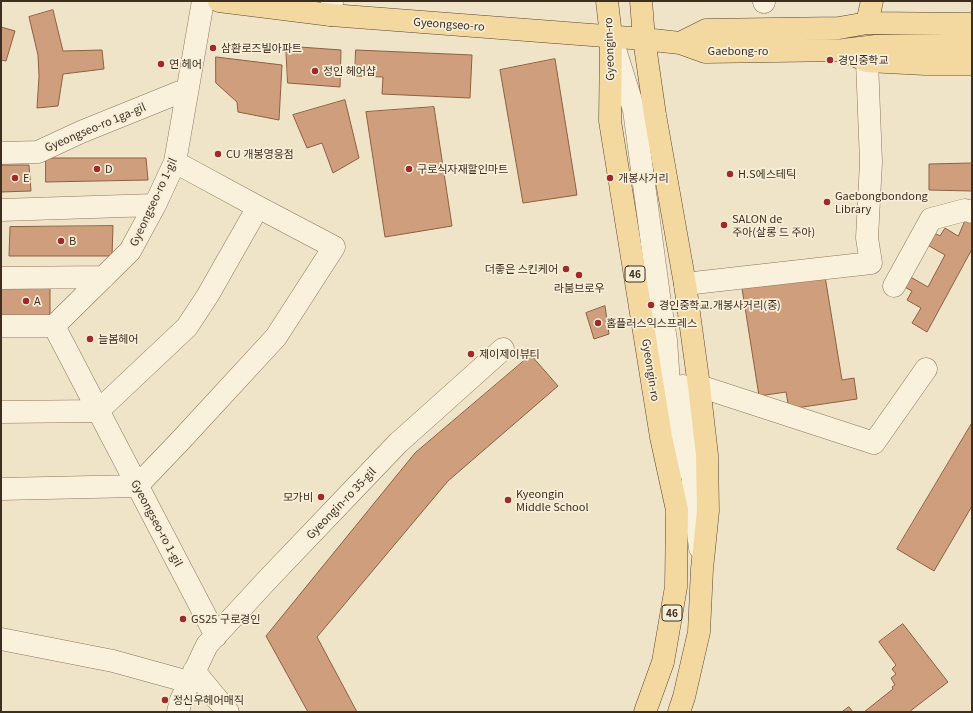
<!DOCTYPE html>
<meta charset="utf-8">
<style>
body{margin:0}
#map{position:relative;width:973px;height:713px;overflow:hidden;background:#f0e4c8;font-family:Georgia,serif}
canvas{display:block}
.frame{position:absolute;inset:0;border:2px solid #3d2e20;pointer-events:none}
</style>
<div id="map">
<canvas width="973" height="713"></canvas>
<div class="frame"></div>
</div>
<script>
const c = document.querySelector('canvas').getContext('2d');
c.lineJoin = 'round';
function paint(path, color) {
  c.fillStyle = color;
  c.fill(path, 'evenodd');
}
function trace(path, color, width, dash) {
  c.strokeStyle = color;
  c.lineWidth = width;
  c.lineCap = dash ? 'butt' : 'round';
  c.setLineDash(dash || []);
  c.stroke(path);
}
function write(font, color, halo, rows, align = 'center') {
  c.font = font + ' Georgia,"Noto Sans KR",serif';
  c.lineWidth = 3.5;
  c.setLineDash([]);
  c.textBaseline = 'middle';
  c.strokeStyle = halo;
  c.fillStyle = color;
  for (const [text, x, y, turn = 0] of rows) {
    c.save();
    c.translate(x, y);
    c.rotate((+turn || 0) * Math.PI / 180);
    c.textAlign = isNaN(turn) ? turn : align;
    if (halo) c.strokeText(text, 0, 0);
    c.fillText(text, 0, 0);
    c.restore();
  }
}
const building = new Path2D(`
 M 53,10 L 63,51 L 102,50 L 104,69 L 63,74 L 58,106 L 37,108 L 39,76 L 38,55 L 29,17 Z
 M 1,27 L 15,31 L 6,61 L 1,60 Z
 M 286,46 L 341,50 L 340,87 L 288,83 Z
 M 356,50 L 472,55 L 470,98 L 382,94 L 383,77 L 355,76 Z
 M 216,57 L 282,65 L 279,120 L 238,112 L 237,102 L 216,83 Z
 M 555,59 L 577,195 L 523,203 L 500,70 Z
 M 345,100 L 359,158 L 333,173 L 322,143 L 307,148 L 293,115 Z
 M 434,107 L 452,226 L 385,237 L 366,112 Z
 M 972,155 L 972,191 L 929,190 L 929,164 L 972,163 Z
 M 46,158 L 146,158 L 148,180 L 46,182 Z
 M 1,165 L 29,165 L 31,191 L 1,192 Z
 M 966,219 L 972,222 L 972,249 L 927,332 L 912,323 L 921,308 L 907,300 L 912,291 L 901,285 L 907,275 L 928,287 L 945,255 L 924,243 L 931,231 L 940,236 L 945,228 L 958,236 Z
 M 113,226 L 112,256 L 9,256 L 10,227 Z
 M 824,270 L 842,380 L 854,378 L 857,399 L 789,409 L 786,392 L 759,396 L 741,282 Z
 M 1,287 L 50,287 L 50,316 L 1,316 Z
 M 605,306 L 609,334 L 594,339 L 586,313 Z
 M 531,355 L 558,386 L 448,481 L 317,637 L 357,712 L 308,712 L 266,636 L 415,453 Z
 M 972,423 L 972,506 L 934,571 L 897,549 Z
 M 903,624 L 948,682 L 909,712 L 864,712 L 893,689 L 892,687 L 895,685 L 891,678 L 896,674 L 892,669 L 896,665 L 879,642 Z
 M 849,707 L 853,712 L 842,712 Z`);
paint(building, '#cf9f7d');
trace(building, '#8d5f41', 1);
const minor = new Path2D(`
 M 764,2 L 764,1
 M 331,15 L 332,1
 M 613,43 L 634,110 L 660,303 L 666,340 L 675,469
 M 1,153 L 38,152 L 81,132 L 180,92 L 187,92
 M 1,210 L 155,205
 M 1,278 L 104,277
 M 685,284 L 871,263 L 867,238 L 871,162 L 867,61
 M 894,286 L 931,219 L 965,210 L 972,212
 M 1,326 L 54,326
 M 54,326 L 130,251 L 155,205 L 175,162 L 203,1
 M 54,326 L 216,636
 M 683,386 L 690,448 L 695,509 L 700,548
 M 699,386 L 874,443 L 926,369
 M 1,412 L 98,411 L 187,327 L 208,295 L 258,207
 M 1,489 L 137,486 L 181,440 L 276,337 L 334,247 L 258,207 L 175,162
 M 1,639 L 113,661 L 189,682
 M 194,671 L 228,712
 M 178,712 L 181,700 L 207,645 L 269,578 L 398,443 L 503,349`);
const major = new Path2D(`
 M 219,1 L 331,15 L 644,39 L 680,43 L 705,52 L 843,50 L 876,46 L 972,45
 M 607,1 L 611,36 L 610,121 L 661,437 L 677,510 L 676,587 L 663,662 L 645,712
 M 641,1 L 644,39 L 655,115 L 685,284 L 699,386 L 707,455 L 708,511 L 702,569 L 699,632 L 684,697 L 679,712
 M 867,23 L 872,1
 M 680,43 L 706,30 L 839,28 L 867,23 L 972,24
 M 846,52 L 867,61 L 925,64 L 972,64`);
trace(minor, '#8d765c', 23);
trace(major, '#5b4430', 23);
trace(minor, '#faf1dc', 22);
trace(major, '#f3d9a0', 22);
for (const [x, y, r, color] of [
 [213,48,4,"#9e2a2b"],
 [830,60,4,"#9e2a2b"],
 [161,64,4,"#9e2a2b"],
 [315,71,4,"#9e2a2b"],
 [218,154,4,"#9e2a2b"],
 [97,169,4,"#9e2a2b"],
 [409,169,4,"#9e2a2b"],
 [730,174,4,"#9e2a2b"],
 [15,178,4,"#9e2a2b"],
 [610,178,4,"#9e2a2b"],
 [827,202,4,"#9e2a2b"],
 [724,225,4,"#9e2a2b"],
 [61,241,4,"#9e2a2b"],
 [566,269,4,"#9e2a2b"],
 [579,275,4,"#9e2a2b"],
 [26,301,4,"#9e2a2b"],
 [651,305,4,"#9e2a2b"],
 [598,323,4,"#9e2a2b"],
 [90,339,4,"#9e2a2b"],
 [471,354,4,"#9e2a2b"],
 [321,497,4,"#9e2a2b"],
 [508,500,4,"#9e2a2b"],
 [183,619,4,"#9e2a2b"],
 [165,700,4,"#9e2a2b"]
]) {
  const dot = new Path2D();
  dot.arc(x, y, r, 0, 2 * Math.PI);
  c.fillStyle = color;
  c.fill(dot);
  trace(dot, '#f7eed8', 1.5);
}
for (const [x, y, w] of [
 [635,274,20],
 [672,613,20]
]) {
  const box = new Path2D();
  box.roundRect(x - w / 2, y - 8, w, 16, 3);
  c.fillStyle = '#f7eed8';
  c.fill(box);
  trace(box, '#3d2e20', 1);
}
write('bold 10px', '#3d2e20', null, [
 ["46",635,274],
 ["46",672,613]
]);
write('11px', '#3d2e20', '#f7eed8', [
 ["Gyeongseo-ro",449,24,4],
 ["Gyeongin-ro",609,49,-92],
 ["Gaebong-ro",738,51],
 ["Gyeongseo-ro 1ga-gil",95,127,-23],
 ["Gyeongseo-ro 1-gil",153,202,-65],
 ["Gyeongin-ro",651,370,81],
 ["Gyeongin-ro 35-gil",341,503,-46],
 ["Gyeongseo-ro 1-gil",157,523,62]
]);
write('11px', '#3d2e20', '#f7eed8', [
 ["삼환로즈빌아파트",221,48],
 ["경인중학교",838,60],
 ["연 헤어",169,64],
 ["정인 헤어샵",323,71],
 ["CU 개봉영웅점",226,154],
 ["D",105,169],
 ["구로식자재할인마트",417,169],
 ["H.S에스테틱",738,174],
 ["E",23,178],
 ["개봉사거리",618,178],
 ["Gaebongbondong",835,196],
 ["Library",835,209],
 ["SALON de",732,219],
 ["주아(살롱 드 주아)",732,232],
 ["B",69,241],
 ["더좋은 스킨케어",558,269,"right"],
 ["라붐브로우",579,288,"center"],
 ["A",34,301],
 ["경인중학교.개봉사거리(중)",659,305],
 ["홈플러스익스프레스",606,323],
 ["늘봄헤어",98,339],
 ["제이제이뷰티",479,354],
 ["Kyeongin",516,494],
 ["Middle School",516,507],
 ["모가비",313,497,"right"],
 ["GS25 구로경인",191,619],
 ["정신우헤어매직",173,700]
], 'left');
</script>
